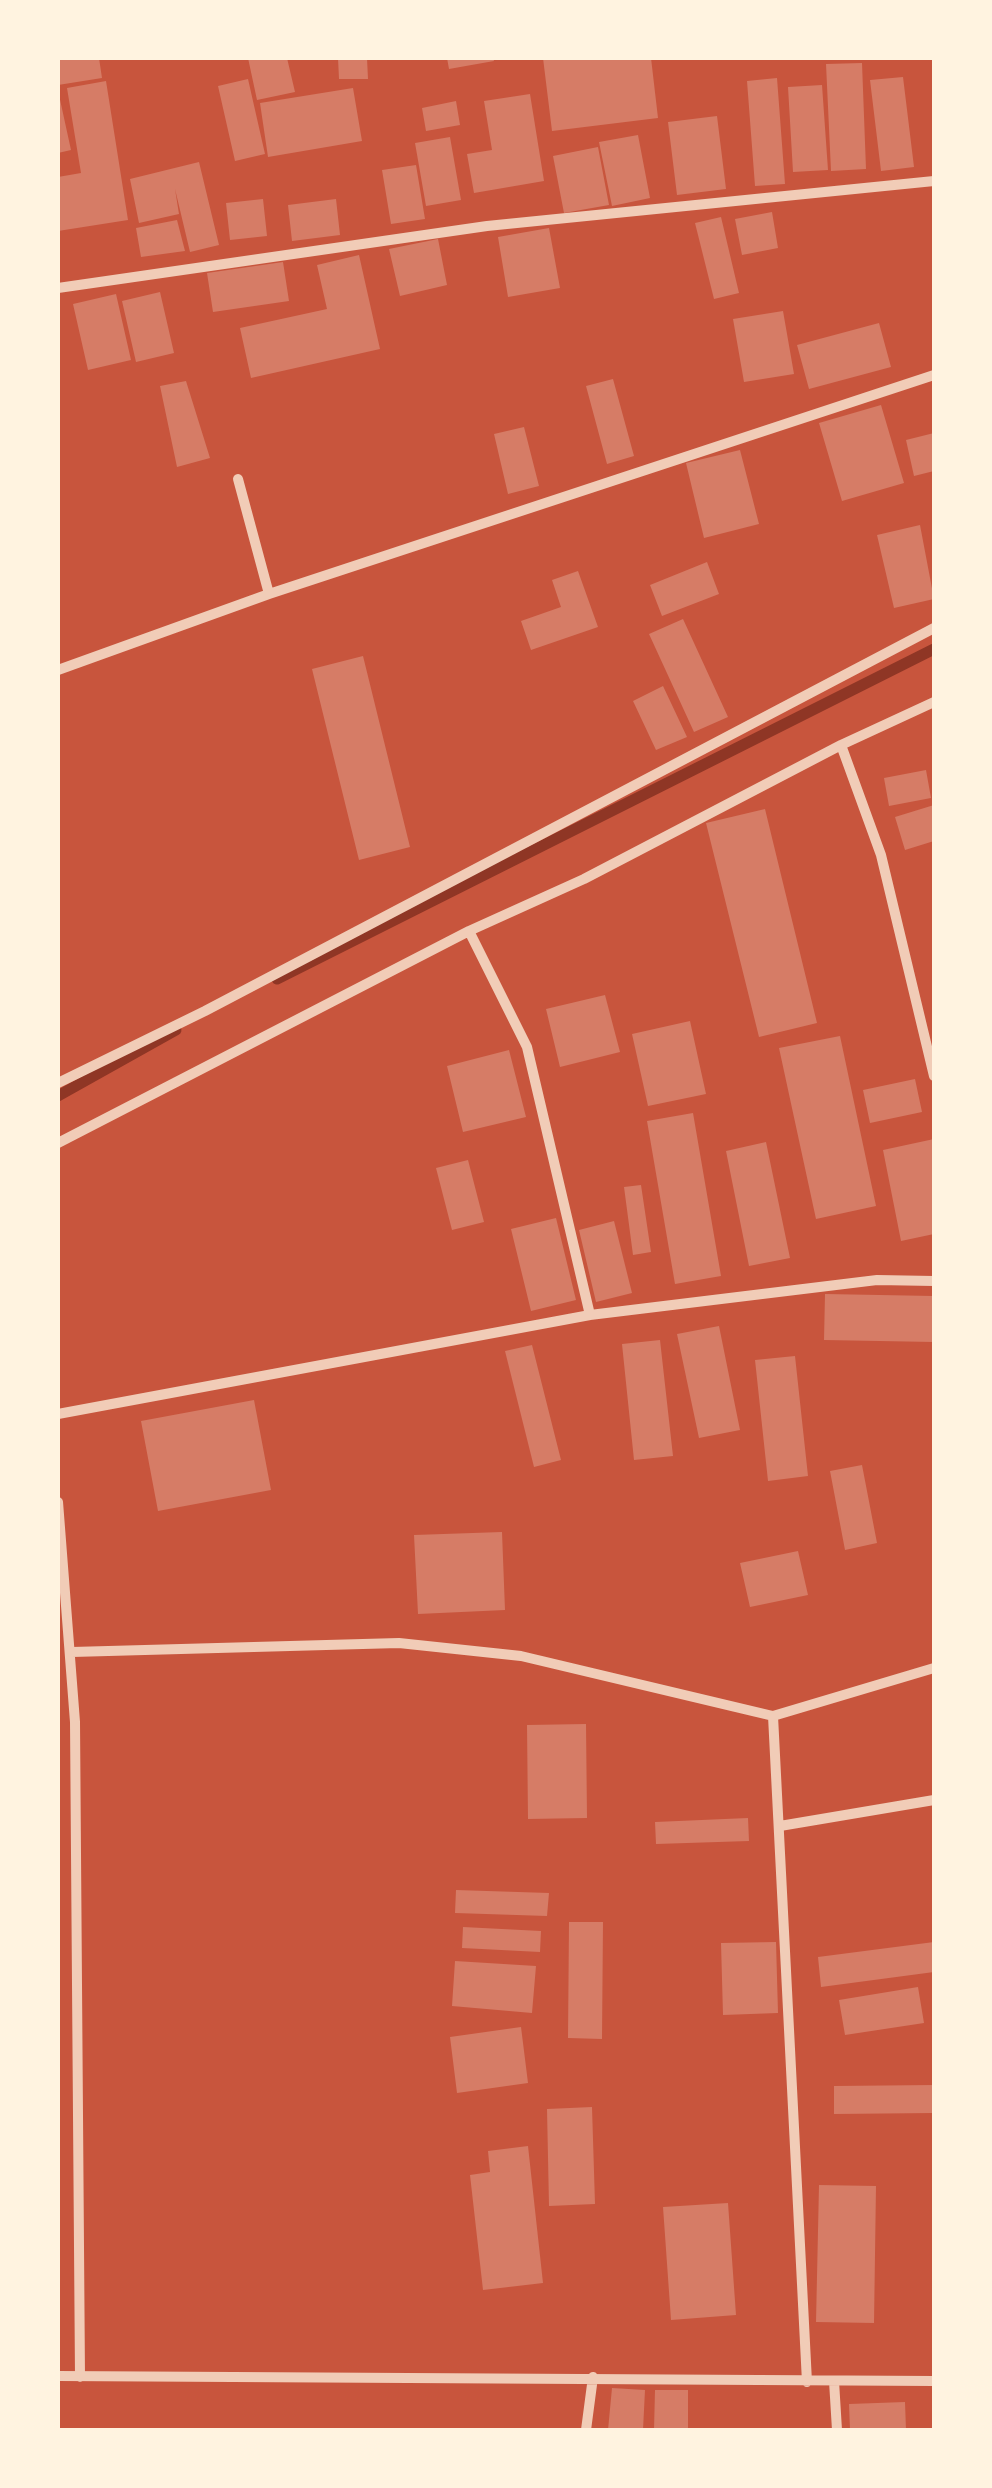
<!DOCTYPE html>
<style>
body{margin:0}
#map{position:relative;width:992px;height:2488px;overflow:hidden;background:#c8553d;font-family:"IBM Plex Sans",sans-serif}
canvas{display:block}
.frame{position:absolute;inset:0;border:60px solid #fff3e0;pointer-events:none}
</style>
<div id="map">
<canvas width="992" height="2488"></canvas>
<div class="frame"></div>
</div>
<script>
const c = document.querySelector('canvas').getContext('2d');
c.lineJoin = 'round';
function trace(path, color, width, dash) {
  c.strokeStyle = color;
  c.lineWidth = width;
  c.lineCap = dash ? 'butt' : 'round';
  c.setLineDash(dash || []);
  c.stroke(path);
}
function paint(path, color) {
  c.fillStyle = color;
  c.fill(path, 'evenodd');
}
trace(new Path2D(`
 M 277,979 L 934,649
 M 58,1096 L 176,1030`), '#8f3625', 11);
paint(new Path2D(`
 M 58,58 L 99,58 L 102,78 L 58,85 Z
 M 248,58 L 287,58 L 295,92 L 257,100 Z
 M 338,58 L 367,58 L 368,79 L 339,79 Z
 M 447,58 L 493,58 L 494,61 L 449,69 Z
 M 543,58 L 651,58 L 658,118 L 552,131 Z
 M 862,63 L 866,169 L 831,171 L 826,64 Z
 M 903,77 L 914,167 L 881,171 L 870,80 Z
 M 777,78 L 785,184 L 755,186 L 747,81 Z
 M 248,79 L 265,154 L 235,161 L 218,86 Z
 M 106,81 L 128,220 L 58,231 L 58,177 L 81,173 L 67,88 Z
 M 822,85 L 828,170 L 793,172 L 788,87 Z
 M 353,88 L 362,141 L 268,157 L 260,103 Z
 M 530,94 L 544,181 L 474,193 L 467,154 L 492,150 L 484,101 Z
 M 59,95 L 71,150 L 58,153 L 58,96 Z
 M 456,101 L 460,125 L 426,131 L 422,108 Z
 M 717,116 L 726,189 L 677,195 L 668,122 Z
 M 638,135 L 650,198 L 612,206 L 599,142 Z
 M 450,137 L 461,200 L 426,206 L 415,143 Z
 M 598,147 L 609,205 L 564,213 L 553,156 Z
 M 199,162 L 219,245 L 190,252 L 175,189 L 179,214 L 139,223 L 130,179 Z
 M 416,165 L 425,219 L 391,224 L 382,170 Z
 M 263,199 L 267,236 L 230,240 L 226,203 Z
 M 336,199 L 340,235 L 292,241 L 288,205 Z
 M 772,212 L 778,248 L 742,255 L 735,219 Z
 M 721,217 L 739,293 L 714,299 L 695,223 Z
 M 177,220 L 185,251 L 141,257 L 136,228 Z
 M 549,228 L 560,288 L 508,297 L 498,237 Z
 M 438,239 L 447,285 L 400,296 L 389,249 Z
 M 359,255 L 380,349 L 251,378 L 240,328 L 327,309 L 317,265 Z
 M 283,262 L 289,301 L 213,312 L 207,273 Z
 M 160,292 L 174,353 L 136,362 L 122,301 Z
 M 116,294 L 131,360 L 88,370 L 73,304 Z
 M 783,311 L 794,374 L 744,382 L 733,319 Z
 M 879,323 L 891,367 L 809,389 L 797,345 Z
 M 613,379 L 634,456 L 607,464 L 586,386 Z
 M 186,381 L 210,458 L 177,467 L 160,386 Z
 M 881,405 L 904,483 L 842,501 L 819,423 Z
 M 524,427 L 539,486 L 508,494 L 494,434 Z
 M 934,433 L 934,471 L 914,476 L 906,440 Z
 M 740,450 L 759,524 L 704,538 L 686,463 Z
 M 920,525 L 934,599 L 894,608 L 877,535 Z
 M 707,562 L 719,594 L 662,616 L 650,585 Z
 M 578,571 L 598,627 L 531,650 L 521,621 L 561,607 L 552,580 Z
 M 683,619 L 728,717 L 694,732 L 649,634 Z
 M 363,656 L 410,847 L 359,860 L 312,669 Z
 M 663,686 L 687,737 L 656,750 L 633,701 Z
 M 926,770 L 931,798 L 889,806 L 884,778 Z
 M 934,805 L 934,841 L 905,850 L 895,817 Z
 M 765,809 L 817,1023 L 759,1037 L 706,823 Z
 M 605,995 L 620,1052 L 560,1067 L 546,1009 Z
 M 690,1021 L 706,1094 L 648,1106 L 632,1034 Z
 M 840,1036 L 876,1206 L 816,1219 L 779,1048 Z
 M 509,1050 L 526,1117 L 463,1132 L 447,1066 Z
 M 915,1079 L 922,1112 L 870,1123 L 863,1090 Z
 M 693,1113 L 721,1276 L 675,1284 L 647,1121 Z
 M 934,1139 L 934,1234 L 901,1241 L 883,1150 Z
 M 766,1142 L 790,1258 L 749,1266 L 726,1151 Z
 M 468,1160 L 484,1222 L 452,1230 L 436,1168 Z
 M 641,1185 L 651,1252 L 633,1255 L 624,1187 Z
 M 556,1218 L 576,1300 L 531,1311 L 511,1229 Z
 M 614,1221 L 632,1293 L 596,1302 L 579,1230 Z
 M 825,1294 L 934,1296 L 934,1342 L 824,1340 Z
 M 719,1326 L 740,1430 L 699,1438 L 677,1334 Z
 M 660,1340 L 673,1456 L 634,1460 L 622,1344 Z
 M 532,1345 L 561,1460 L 534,1467 L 505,1351 Z
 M 795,1356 L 808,1476 L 768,1481 L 755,1360 Z
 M 254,1400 L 271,1490 L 158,1511 L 141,1421 Z
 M 862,1465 L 877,1543 L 845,1550 L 830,1471 Z
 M 502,1532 L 505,1610 L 418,1614 L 414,1535 Z
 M 798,1551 L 808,1595 L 750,1607 L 740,1563 Z
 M 586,1724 L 587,1818 L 528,1819 L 527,1725 Z
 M 748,1818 L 749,1841 L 656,1844 L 655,1822 Z
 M 456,1890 L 549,1893 L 547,1916 L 455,1913 Z
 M 569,1922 L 603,1922 L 602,2039 L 568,2038 Z
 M 463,1927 L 541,1931 L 540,1952 L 462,1948 Z
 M 776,1942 L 778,2013 L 723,2015 L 721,1943 Z
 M 934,1942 L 934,1972 L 821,1987 L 818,1957 Z
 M 455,1961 L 536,1966 L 532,2013 L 452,2006 Z
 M 918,1987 L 924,2023 L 845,2035 L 839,2000 Z
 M 521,2027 L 528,2083 L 457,2093 L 450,2037 Z
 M 934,2085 L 934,2113 L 834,2114 L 834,2086 Z
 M 592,2107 L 595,2204 L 549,2206 L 547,2109 Z
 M 528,2146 L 543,2283 L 483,2290 L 470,2175 L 490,2172 L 488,2151 Z
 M 819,2185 L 876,2186 L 874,2323 L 816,2322 Z
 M 728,2203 L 736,2315 L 671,2320 L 663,2207 Z
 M 612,2388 L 645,2390 L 643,2430 L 608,2430 Z
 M 655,2390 L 688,2390 L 688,2430 L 654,2430 Z
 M 905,2402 L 906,2430 L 850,2430 L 849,2404 Z`), '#d67c66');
trace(new Path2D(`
 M 58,288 L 487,226 L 934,181
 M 238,479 L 269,594
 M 58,670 L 269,594 L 934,375
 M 841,745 L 881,855 L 934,1076
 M 469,931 L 527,1047 L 590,1315
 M 58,1083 L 205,1011 L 934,628
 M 58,1143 L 469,931 L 584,879 L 841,745 L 934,702
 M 58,1414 L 590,1315 L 877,1280 L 934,1281
 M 58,1502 L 75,1722 L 80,2377
 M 72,1652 L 399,1643 L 521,1656 L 773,1716 L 934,1668
 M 773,1716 L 807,2382
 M 780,1826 L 934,1800
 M 58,2376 L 934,2381
 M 834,2381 L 837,2430
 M 586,2430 L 593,2377`), '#f1ccb7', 10);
</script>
